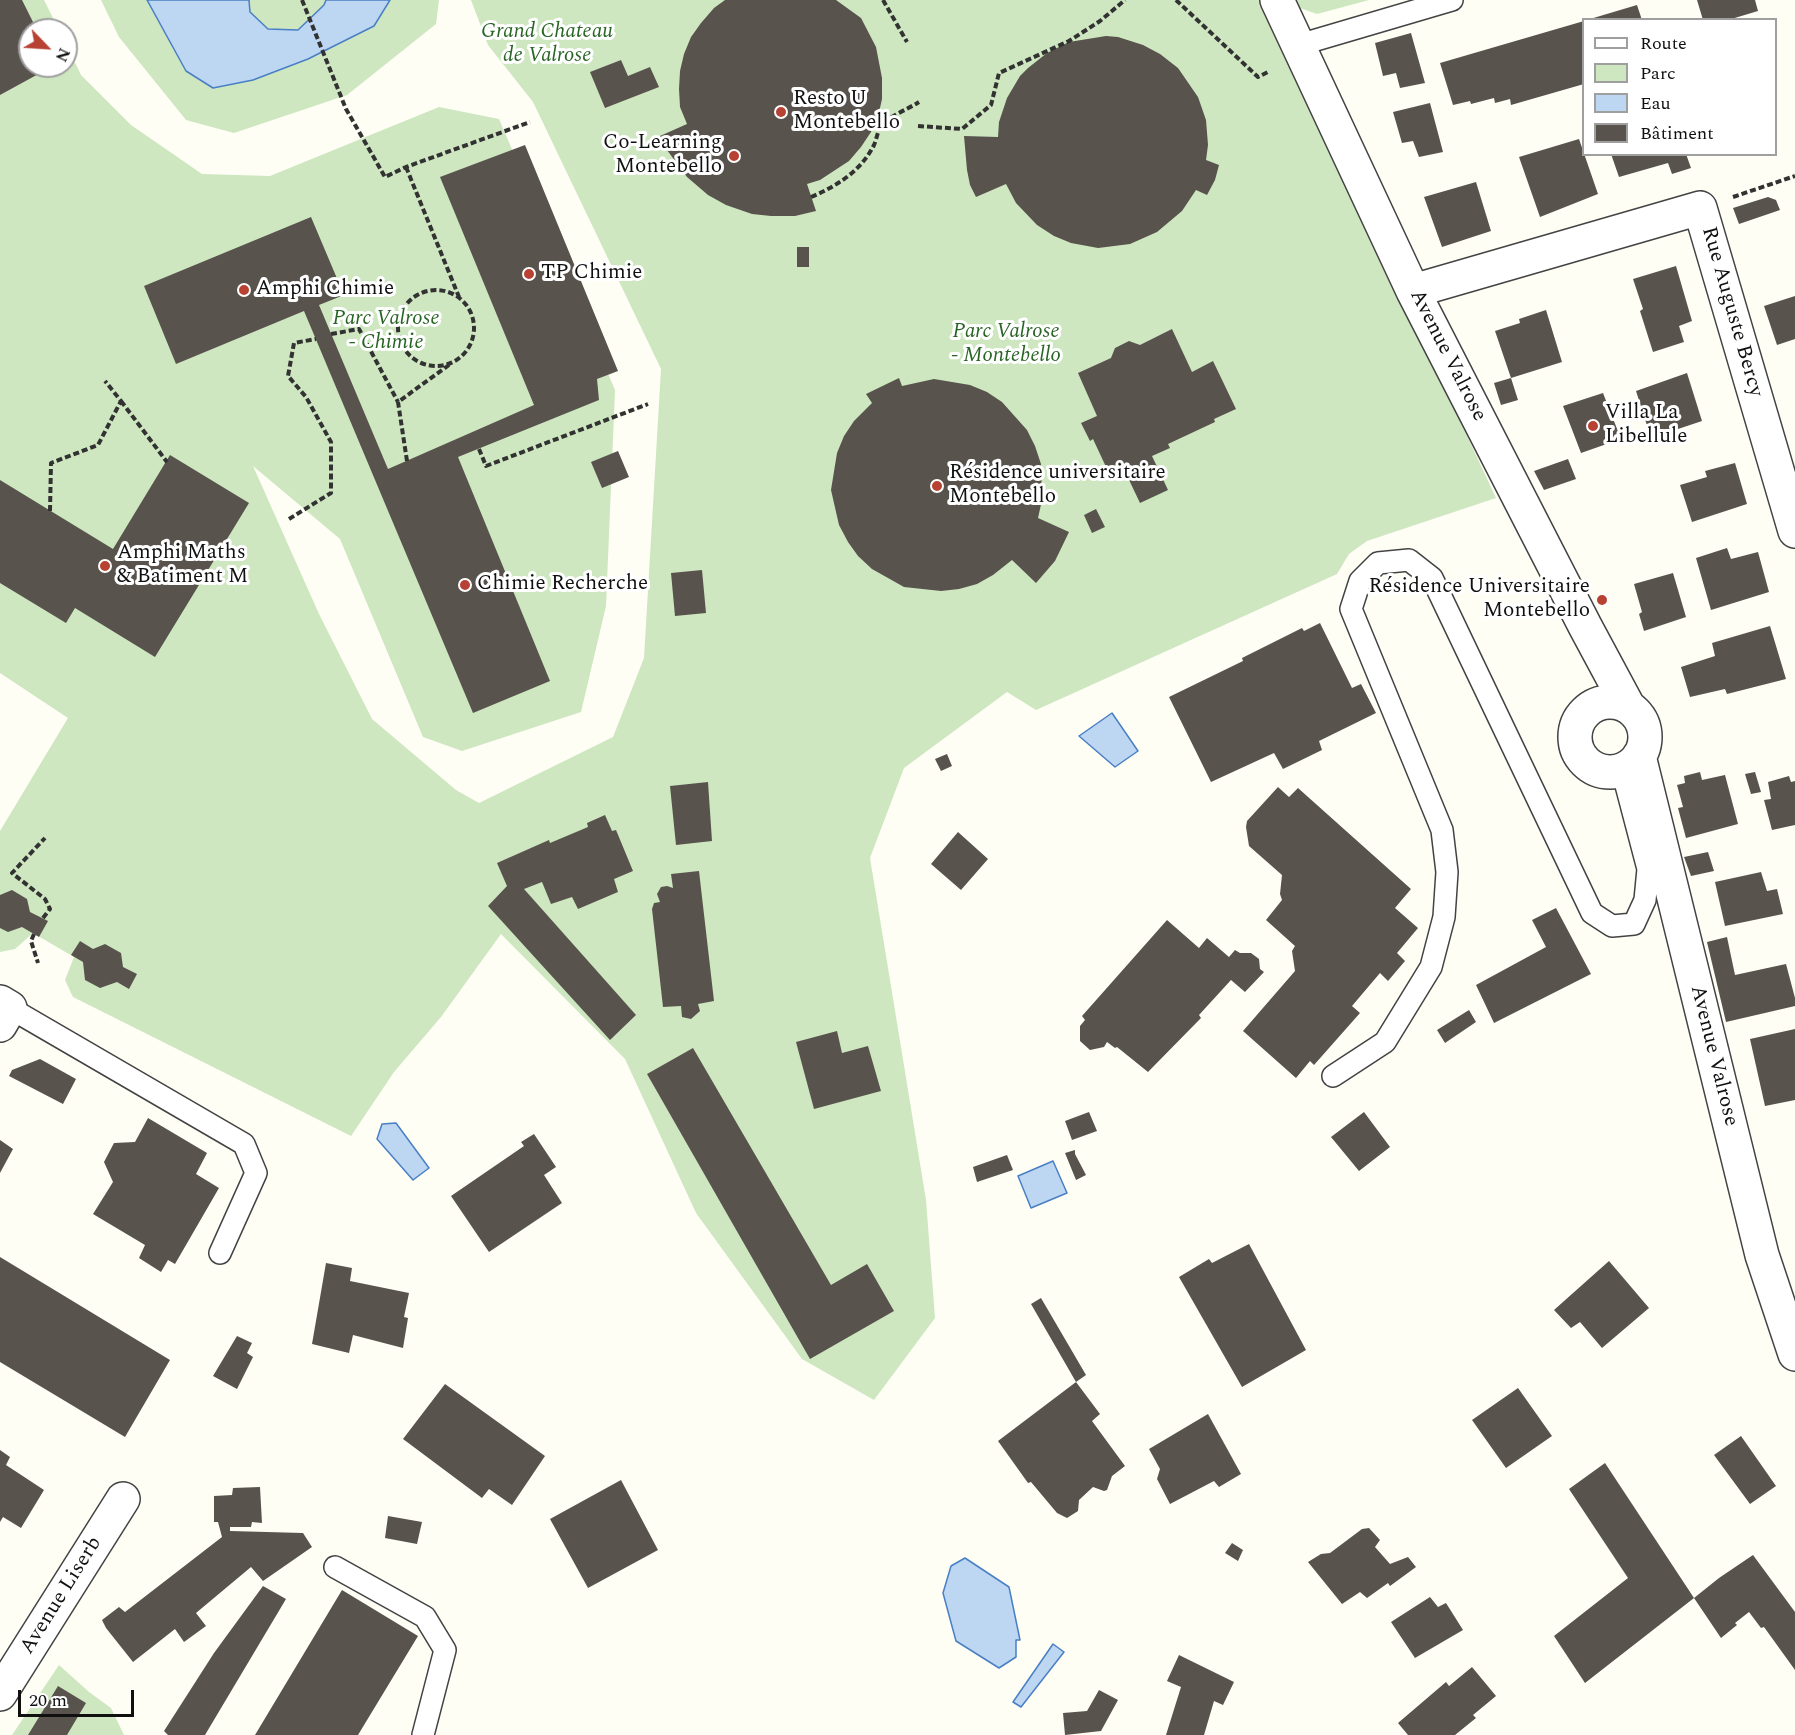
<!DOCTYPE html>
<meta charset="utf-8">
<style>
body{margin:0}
#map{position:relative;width:1795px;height:1735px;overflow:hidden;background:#fefef5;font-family:Spectral,serif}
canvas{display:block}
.legend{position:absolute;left:1582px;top:18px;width:195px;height:138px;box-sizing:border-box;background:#fff;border:2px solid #9f9f9f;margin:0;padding:8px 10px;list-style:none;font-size:18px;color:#101010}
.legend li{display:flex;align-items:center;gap:12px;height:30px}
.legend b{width:30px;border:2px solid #9f9f9f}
.north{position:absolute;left:18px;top:18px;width:60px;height:60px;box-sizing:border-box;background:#fff;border:2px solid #9f9f9f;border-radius:50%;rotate:115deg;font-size:16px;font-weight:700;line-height:24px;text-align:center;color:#101010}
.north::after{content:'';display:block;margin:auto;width:21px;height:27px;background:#b74132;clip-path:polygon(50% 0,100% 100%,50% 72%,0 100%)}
.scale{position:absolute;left:18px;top:1690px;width:116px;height:27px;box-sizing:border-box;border:3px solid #101010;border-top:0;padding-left:8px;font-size:18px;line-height:21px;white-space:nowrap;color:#101010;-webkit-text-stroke:4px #fff;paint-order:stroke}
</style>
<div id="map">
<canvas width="1795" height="1735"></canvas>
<ul class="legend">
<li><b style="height:8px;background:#fff"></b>Route</li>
<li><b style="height:16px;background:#cee7c0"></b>Parc</li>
<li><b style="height:16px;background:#bdd6f2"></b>Eau</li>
<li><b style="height:16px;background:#58534d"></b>Bâtiment</li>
</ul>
<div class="north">N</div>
<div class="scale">20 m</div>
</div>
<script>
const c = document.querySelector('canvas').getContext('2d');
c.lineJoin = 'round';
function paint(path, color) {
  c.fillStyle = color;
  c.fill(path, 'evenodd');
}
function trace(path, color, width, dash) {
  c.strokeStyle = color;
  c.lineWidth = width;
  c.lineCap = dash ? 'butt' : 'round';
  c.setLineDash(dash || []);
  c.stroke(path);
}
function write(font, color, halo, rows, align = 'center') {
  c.font = font + ' Spectral,serif';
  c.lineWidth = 6;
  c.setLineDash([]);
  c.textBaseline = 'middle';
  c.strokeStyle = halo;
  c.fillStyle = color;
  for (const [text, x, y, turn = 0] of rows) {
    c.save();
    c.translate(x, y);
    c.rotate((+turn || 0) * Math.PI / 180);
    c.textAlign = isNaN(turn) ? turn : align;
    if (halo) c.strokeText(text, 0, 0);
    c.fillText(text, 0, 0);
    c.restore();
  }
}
paint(new Path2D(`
 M 0,0 L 44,0 L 59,30 L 30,30 L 30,66 L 66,66 L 66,44 L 81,75 L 131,125 L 202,174 L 270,176 L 439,107 L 499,119 L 615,390 L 606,606 L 581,712 L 462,751 L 423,737 L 340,539 L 253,466 L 319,614 L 372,719 L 456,790 L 479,803 L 613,737 L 644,658 L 661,369 L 533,102 L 488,45 L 471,0 L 1264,0 L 1496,498 L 1367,541 L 1349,554 L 1337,574 L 1036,710 L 1007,692 L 904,768 L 870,858 L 926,1200 L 935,1318 L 874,1400 L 802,1359 L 696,1213 L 625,1059 L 501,934 L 441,1017 L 394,1072 L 351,1136 L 73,997 L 65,980 L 74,957 L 33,933 L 15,949 L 0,952 L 0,831 L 68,718 L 0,673 Z
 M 101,0 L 439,0 L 436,24 L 347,95 L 234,133 L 186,120 L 119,37 Z
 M 1297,0 L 1369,0 L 1317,14 L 1300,8 Z
 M 59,1665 L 89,1692 L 111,1708 L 124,1735 L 12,1735 Z`), '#cee7c0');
const water = new Path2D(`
 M 147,0 L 249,0 L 250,12 L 268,29 L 298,30 L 324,5 L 326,0 L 390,0 L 374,26 L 308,59 L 253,80 L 213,88 L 186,71 Z
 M 1112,713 L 1138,751 L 1115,767 L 1079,736 Z
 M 396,1123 L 429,1168 L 413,1180 L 377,1139 L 382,1124 Z
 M 1053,1161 L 1067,1193 L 1031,1208 L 1018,1176 Z
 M 965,1558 L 1009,1587 L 1020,1640 L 1016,1640 L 1016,1657 L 999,1668 L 956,1641 L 943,1593 L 951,1566 Z
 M 1053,1644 L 1064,1652 L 1021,1707 L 1013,1702 Z`);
paint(water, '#bdd6f2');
trace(water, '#497fc4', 1.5);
paint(new Path2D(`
 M 0,0 L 22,0 L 37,30 L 30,30 L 30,66 L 53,66 L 0,95 Z
 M 725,0 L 836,0 L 861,18 L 876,47 L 882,78 L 882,99 L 878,117 L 871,132 L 861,147 L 849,161 L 820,180 L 807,184 L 816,211 L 795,216 L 771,216 L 752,214 L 726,205 L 708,195 L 687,177 L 664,146 L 660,136 L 687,124 L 680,107 L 679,89 L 680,71 L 684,54 L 691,37 L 701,23 L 714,8 Z
 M 1697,0 L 1755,0 L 1758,11 L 1728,20 L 1703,20 Z
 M 1637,5 L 1642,20 L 1590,20 L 1590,19 Z
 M 1584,21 L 1584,84 L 1511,105 L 1510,99 L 1495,103 L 1494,98 L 1471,104 L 1470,101 L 1453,105 L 1440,63 Z
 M 1411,33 L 1425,83 L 1400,88 L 1396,73 L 1383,76 L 1375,43 Z
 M 1106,36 L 1118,37 L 1143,45 L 1160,54 L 1178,68 L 1198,97 L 1206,120 L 1208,145 L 1206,160 L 1219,165 L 1215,180 L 1207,195 L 1196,190 L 1182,211 L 1157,232 L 1130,244 L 1098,248 L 1071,243 L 1054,236 L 1037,225 L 1016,203 L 1006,184 L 976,197 L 970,185 L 967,170 L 964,136 L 998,137 L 999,122 L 1007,98 L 1020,76 L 1028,68 L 1047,53 L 1069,42 Z
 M 621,60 L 628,76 L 650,67 L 659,87 L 605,108 L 590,72 Z
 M 1430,103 L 1443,152 L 1419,157 L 1413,141 L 1402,143 L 1393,112 Z
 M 1579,139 L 1598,194 L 1540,217 L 1519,157 Z
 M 525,145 L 618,371 L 597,379 L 599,400 L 458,457 L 550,681 L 473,713 L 304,311 L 176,364 L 144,286 L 311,217 L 344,295 L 319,305 L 388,469 L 534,405 L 440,177 Z
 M 1611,154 L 1686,154 L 1691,168 L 1672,174 L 1668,163 L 1619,177 Z
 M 1476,182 L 1491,231 L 1442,247 L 1424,197 Z
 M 1768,197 L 1776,200 L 1780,210 L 1739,224 L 1733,208 Z
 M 797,247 L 809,247 L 809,267 L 797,267 Z
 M 1676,266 L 1692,321 L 1679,326 L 1684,342 L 1653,352 L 1640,311 L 1643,309 L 1633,279 Z
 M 1795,296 L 1795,339 L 1777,345 L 1764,306 Z
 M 1546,310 L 1562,362 L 1511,378 L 1495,331 L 1520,323 L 1519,319 Z
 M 1172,329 L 1192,372 L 1213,361 L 1236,409 L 1214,419 L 1215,422 L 1168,444 L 1170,448 L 1152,456 L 1168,490 L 1140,503 L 1121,463 L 1107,469 L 1093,439 L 1090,441 L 1081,423 L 1097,416 L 1078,373 L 1111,358 L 1115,348 L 1129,341 L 1140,345 Z
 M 1687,373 L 1702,421 L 1651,438 L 1636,391 Z
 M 899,378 L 902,386 L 934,379 L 970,385 L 987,392 L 1002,402 L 1027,430 L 1035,446 L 1041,464 L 1042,500 L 1038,518 L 1069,532 L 1055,561 L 1036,583 L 1012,560 L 993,575 L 977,584 L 959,589 L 941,591 L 904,587 L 872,569 L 858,556 L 848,542 L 839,525 L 831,490 L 837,453 L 844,436 L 854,421 L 872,403 L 866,394 Z
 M 1511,378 L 1518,400 L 1501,405 L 1494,383 Z
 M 1603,393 L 1621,439 L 1581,453 L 1563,406 Z
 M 618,451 L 629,477 L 602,488 L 591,462 Z
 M 170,455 L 249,503 L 155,657 L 75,608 L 66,623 L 0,583 L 0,480 L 113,549 Z
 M 1568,459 L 1576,479 L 1544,490 L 1534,471 Z
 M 1735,463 L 1747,504 L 1692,522 L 1680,485 L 1707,477 L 1705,471 Z
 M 1096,509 L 1105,527 L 1092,533 L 1084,515 Z
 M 1727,548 L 1731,559 L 1758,552 L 1769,592 L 1711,610 L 1696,558 Z
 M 702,570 L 706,613 L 675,616 L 671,573 Z
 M 1673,573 L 1686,617 L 1644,631 L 1639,614 L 1642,612 L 1634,584 Z
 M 1320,623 L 1352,688 L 1361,684 L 1376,713 L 1319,741 L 1322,750 L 1283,769 L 1274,753 L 1211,782 L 1169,697 L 1243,661 L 1242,658 L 1302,628 L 1304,631 Z
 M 1770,626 L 1786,679 L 1727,694 L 1725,689 L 1690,697 L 1681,667 L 1715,656 L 1712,643 Z
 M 947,754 L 952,766 L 941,771 L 935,759 Z
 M 1700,772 L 1702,780 L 1725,775 L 1738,824 L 1686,838 L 1678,808 L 1683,807 L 1677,785 L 1685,783 L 1684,776 Z
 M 1755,772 L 1761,792 L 1751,794 L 1745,774 Z
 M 1789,776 L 1791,782 L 1795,781 L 1795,825 L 1772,830 L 1764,800 L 1771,799 L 1768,782 Z
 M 708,782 L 712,841 L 676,845 L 670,786 Z
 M 1278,787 L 1289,797 L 1298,788 L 1411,889 L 1395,908 L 1418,928 L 1397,953 L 1405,961 L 1388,981 L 1380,973 L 1352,1006 L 1360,1013 L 1314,1065 L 1310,1061 L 1296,1078 L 1243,1031 L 1295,971 L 1292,951 L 1295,946 L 1266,920 L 1282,900 L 1280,894 L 1282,875 L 1249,846 L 1246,827 L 1247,821 Z
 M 605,815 L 612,831 L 616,830 L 633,871 L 614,879 L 618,892 L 578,909 L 572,897 L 551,904 L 542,882 L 524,889 L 636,1015 L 610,1040 L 488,906 L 507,886 L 497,863 L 549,840 L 550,843 L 588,827 L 587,823 Z
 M 958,832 L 988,859 L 961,890 L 931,864 Z
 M 1708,852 L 1714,871 L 1691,876 L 1684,857 Z
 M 699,871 L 714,1001 L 698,1004 L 700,1011 L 691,1019 L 682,1017 L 681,1006 L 663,1007 L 652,909 L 654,903 L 660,902 L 657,894 L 661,887 L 667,886 L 673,888 L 671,874 Z
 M 1761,872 L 1767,891 L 1777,889 L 1783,914 L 1725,926 L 1715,882 Z
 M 12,890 L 27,899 L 30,912 L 48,921 L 39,937 L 22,927 L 8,932 L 0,928 L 0,895 Z
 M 1556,908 L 1591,974 L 1494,1023 L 1476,985 L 1546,947 L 1532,920 Z
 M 1167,920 L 1199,948 L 1207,938 L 1229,957 L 1235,950 L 1240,953 L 1251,953 L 1259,959 L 1260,969 L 1264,972 L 1245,992 L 1231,980 L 1199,1015 L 1201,1018 L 1148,1072 L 1117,1047 L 1115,1048 L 1107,1042 L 1104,1047 L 1090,1050 L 1080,1041 L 1080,1026 L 1085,1020 L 1082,1016 Z
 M 1727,937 L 1735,975 L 1786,964 L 1795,998 L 1795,1006 L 1726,1022 L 1707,942 Z
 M 80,941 L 93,949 L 105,944 L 121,953 L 123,967 L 137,974 L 129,989 L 117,982 L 100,988 L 85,980 L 83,962 L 71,955 Z
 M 1469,1010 L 1476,1022 L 1445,1043 L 1437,1030 Z
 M 1795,1029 L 1795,1100 L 1765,1106 L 1750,1039 Z
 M 837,1031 L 842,1053 L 868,1046 L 881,1091 L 814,1109 L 796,1042 Z
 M 693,1048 L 831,1285 L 867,1264 L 894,1311 L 810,1359 L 647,1074 Z
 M 40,1059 L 76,1079 L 63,1104 L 9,1076 L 12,1070 Z
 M 1089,1112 L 1097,1131 L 1072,1140 L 1065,1121 Z
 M 1364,1112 L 1390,1147 L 1359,1171 L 1331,1137 Z
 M 148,1118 L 207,1153 L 196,1174 L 219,1188 L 175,1264 L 168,1260 L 161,1272 L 139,1258 L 145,1245 L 93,1214 L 113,1182 L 104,1162 L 114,1143 L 135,1142 Z
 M 534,1134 L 556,1167 L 544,1175 L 562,1203 L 489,1252 L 451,1196 L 524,1146 L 521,1142 Z
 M 0,1140 L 13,1149 L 0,1173 Z
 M 1075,1150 L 1075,1154 L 1086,1175 L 1076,1180 L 1065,1153 Z
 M 1007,1155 L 1013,1170 L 977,1182 L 973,1167 Z
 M 1249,1244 L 1306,1350 L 1242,1387 L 1179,1277 L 1209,1259 L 1212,1263 Z
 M 0,1257 L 170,1360 L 125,1437 L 0,1362 Z
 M 1609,1261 L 1649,1308 L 1602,1348 L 1580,1322 L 1571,1328 L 1554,1310 Z
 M 326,1263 L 352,1268 L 350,1281 L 409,1293 L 404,1317 L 408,1318 L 403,1348 L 353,1335 L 349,1353 L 312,1344 Z
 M 1041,1298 L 1086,1375 L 1076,1382 L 1031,1304 Z
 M 237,1336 L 252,1343 L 247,1353 L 253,1357 L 237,1389 L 213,1376 Z
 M 1076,1382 L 1100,1414 L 1092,1421 L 1125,1466 L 1112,1476 L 1107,1490 L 1104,1491 L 1093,1487 L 1079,1500 L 1078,1511 L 1067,1518 L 1057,1513 L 1031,1482 L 1028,1483 L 998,1441 Z
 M 445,1384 L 545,1456 L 512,1505 L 489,1489 L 482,1498 L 403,1439 Z
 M 1518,1388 L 1552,1436 L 1506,1468 L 1472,1420 Z
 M 1208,1414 L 1241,1474 L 1219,1487 L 1214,1481 L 1170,1504 L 1157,1479 L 1160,1469 L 1149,1449 Z
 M 1741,1436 L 1776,1486 L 1750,1504 L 1714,1455 Z
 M 0,1450 L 10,1457 L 6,1465 L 44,1490 L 21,1528 L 3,1517 L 0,1522 Z
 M 1605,1463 L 1694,1598 L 1719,1578 L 1753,1555 L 1795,1612 L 1795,1670 L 1764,1627 L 1761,1628 L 1749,1612 L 1735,1623 L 1737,1625 L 1721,1638 L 1694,1598 L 1585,1683 L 1554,1636 L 1628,1578 L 1569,1489 Z
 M 621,1480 L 658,1550 L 588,1588 L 550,1519 Z
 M 260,1487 L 262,1523 L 252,1522 L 251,1527 L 230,1527 L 230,1531 L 303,1533 L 312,1547 L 263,1581 L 251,1567 L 196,1613 L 206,1626 L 184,1642 L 175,1629 L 133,1662 L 106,1628 L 102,1620 L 119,1607 L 125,1612 L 222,1537 L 218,1522 L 214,1522 L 214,1496 L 232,1495 L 233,1488 Z
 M 388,1516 L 422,1522 L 417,1544 L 385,1538 Z
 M 1369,1528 L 1380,1540 L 1375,1547 L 1390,1564 L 1408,1557 L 1416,1567 L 1390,1586 L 1388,1583 L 1367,1598 L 1360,1592 L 1342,1604 L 1308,1562 L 1321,1554 L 1330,1553 L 1362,1529 Z
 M 1232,1543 L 1243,1550 L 1238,1561 L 1225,1553 Z
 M 263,1586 L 286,1599 L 205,1735 L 168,1735 L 164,1731 L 214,1653 Z
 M 342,1590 L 418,1636 L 358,1735 L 255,1735 Z
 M 1430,1597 L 1438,1607 L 1446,1603 L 1463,1630 L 1415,1658 L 1391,1622 Z
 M 1179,1655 L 1234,1682 L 1223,1705 L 1214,1701 L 1204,1735 L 1166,1735 L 1181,1687 L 1167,1681 Z
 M 1472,1667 L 1496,1696 L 1473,1715 L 1476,1718 L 1455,1735 L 1408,1735 L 1398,1723 L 1446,1682 L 1449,1686 Z
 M 58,1686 L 86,1703 L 67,1735 L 28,1735 Z
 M 1099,1690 L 1118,1700 L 1101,1731 L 1065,1735 L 1063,1713 L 1087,1711 Z`), '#58534d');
const lane = new Path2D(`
 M 1299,45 L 1452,0
 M 10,1008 L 244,1144 L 256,1173 L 220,1253
 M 1333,1076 L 1385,1042 L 1431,967 L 1444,917 L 1447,872 L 1442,830 L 1351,609 L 1360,581 L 1378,563 L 1409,560 L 1432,578 L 1592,913 L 1612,926 L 1634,924 L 1645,900 L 1648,869 L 1622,770
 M 335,1567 L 425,1617 L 445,1650 L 423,1735`);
const street = new Path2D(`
 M 1277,0 L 1413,291 L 1585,626 L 1628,706
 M 1413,291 L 1700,208 L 1795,531
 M1575 737a35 35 0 1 1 70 0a35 35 0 1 1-70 0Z
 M 1639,756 L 1762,1255 L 1795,1354
 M 0,1002 L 10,1008 L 0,1025
 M 0,1694 L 123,1499`);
trace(lane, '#434343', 24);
trace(street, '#434343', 36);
trace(new Path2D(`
 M 302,0 L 346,109 L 385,177 L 406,167 L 530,122
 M 883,0 L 907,42
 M 1176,0 L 1258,77 L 1270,71
 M 918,126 L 962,129 L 991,105 L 999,73 L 1069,41 L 1100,21 L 1125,0
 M 406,167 L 459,297
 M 811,197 C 837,186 861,171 874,145 C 877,138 878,128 883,124 C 892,115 908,109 919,102
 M 1733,197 L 1795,176
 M398 328a38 38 0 1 1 76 0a38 38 0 1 1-76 0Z
 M 331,334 L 359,329 L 398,402
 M 121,401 L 167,462
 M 479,449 L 486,466 L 648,404
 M 407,461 L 398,402 L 449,365
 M 50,511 L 51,463 L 98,445 L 121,401 L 105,381
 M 289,519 L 331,493 L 331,442 L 306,397 L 288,376 L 294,343 L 316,339
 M 43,918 L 50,909 L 45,899 L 12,873 L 45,838
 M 34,934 L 31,941 L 38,963`), '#323232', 4, [6, 3]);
trace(lane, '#fff', 21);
trace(street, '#fff', 33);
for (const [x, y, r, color] of [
 [781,112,6,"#b74132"],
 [734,156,6,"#b74132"],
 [529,274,6,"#b74132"],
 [244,290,6,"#b74132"],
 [1593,426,6,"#b74132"],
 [937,486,6,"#b74132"],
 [105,566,6,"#b74132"],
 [465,585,6,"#b74132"],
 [1602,600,6,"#b74132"]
]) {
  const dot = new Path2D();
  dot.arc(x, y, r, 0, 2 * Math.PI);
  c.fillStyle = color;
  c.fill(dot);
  trace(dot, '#fff', 2);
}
write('italic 21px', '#286424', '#fff', [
 ["Grand Chateau",547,33],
 ["de Valrose",547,57],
 ["Parc Valrose",386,320],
 ["- Chimie",386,344],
 ["Parc Valrose",1006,333],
 ["- Montebello",1006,357]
]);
write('21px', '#101010', '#fff', [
 ["Resto U",793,100],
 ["Montebello",793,124],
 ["Co-Learning",722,144,"right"],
 ["Montebello",722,168,"right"],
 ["TP Chimie",541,274],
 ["Amphi Chimie",256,290],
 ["Villa La",1605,414],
 ["Libellule",1605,438],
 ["Résidence universitaire",949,474],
 ["Montebello",949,498],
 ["Amphi Maths",117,554],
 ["& Batiment M",117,578],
 ["Chimie Recherche",477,585],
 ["Résidence Universitaire",1590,588,"right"],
 ["Montebello",1590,612,"right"]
], 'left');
write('21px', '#101010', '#fff', [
 ["Rue Auguste Bercy",1731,312,74],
 ["Avenue Valrose",1447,356,63],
 ["Avenue Valrose",1713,1056,76],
 ["Avenue Liserb",62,1596,-58]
]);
</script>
